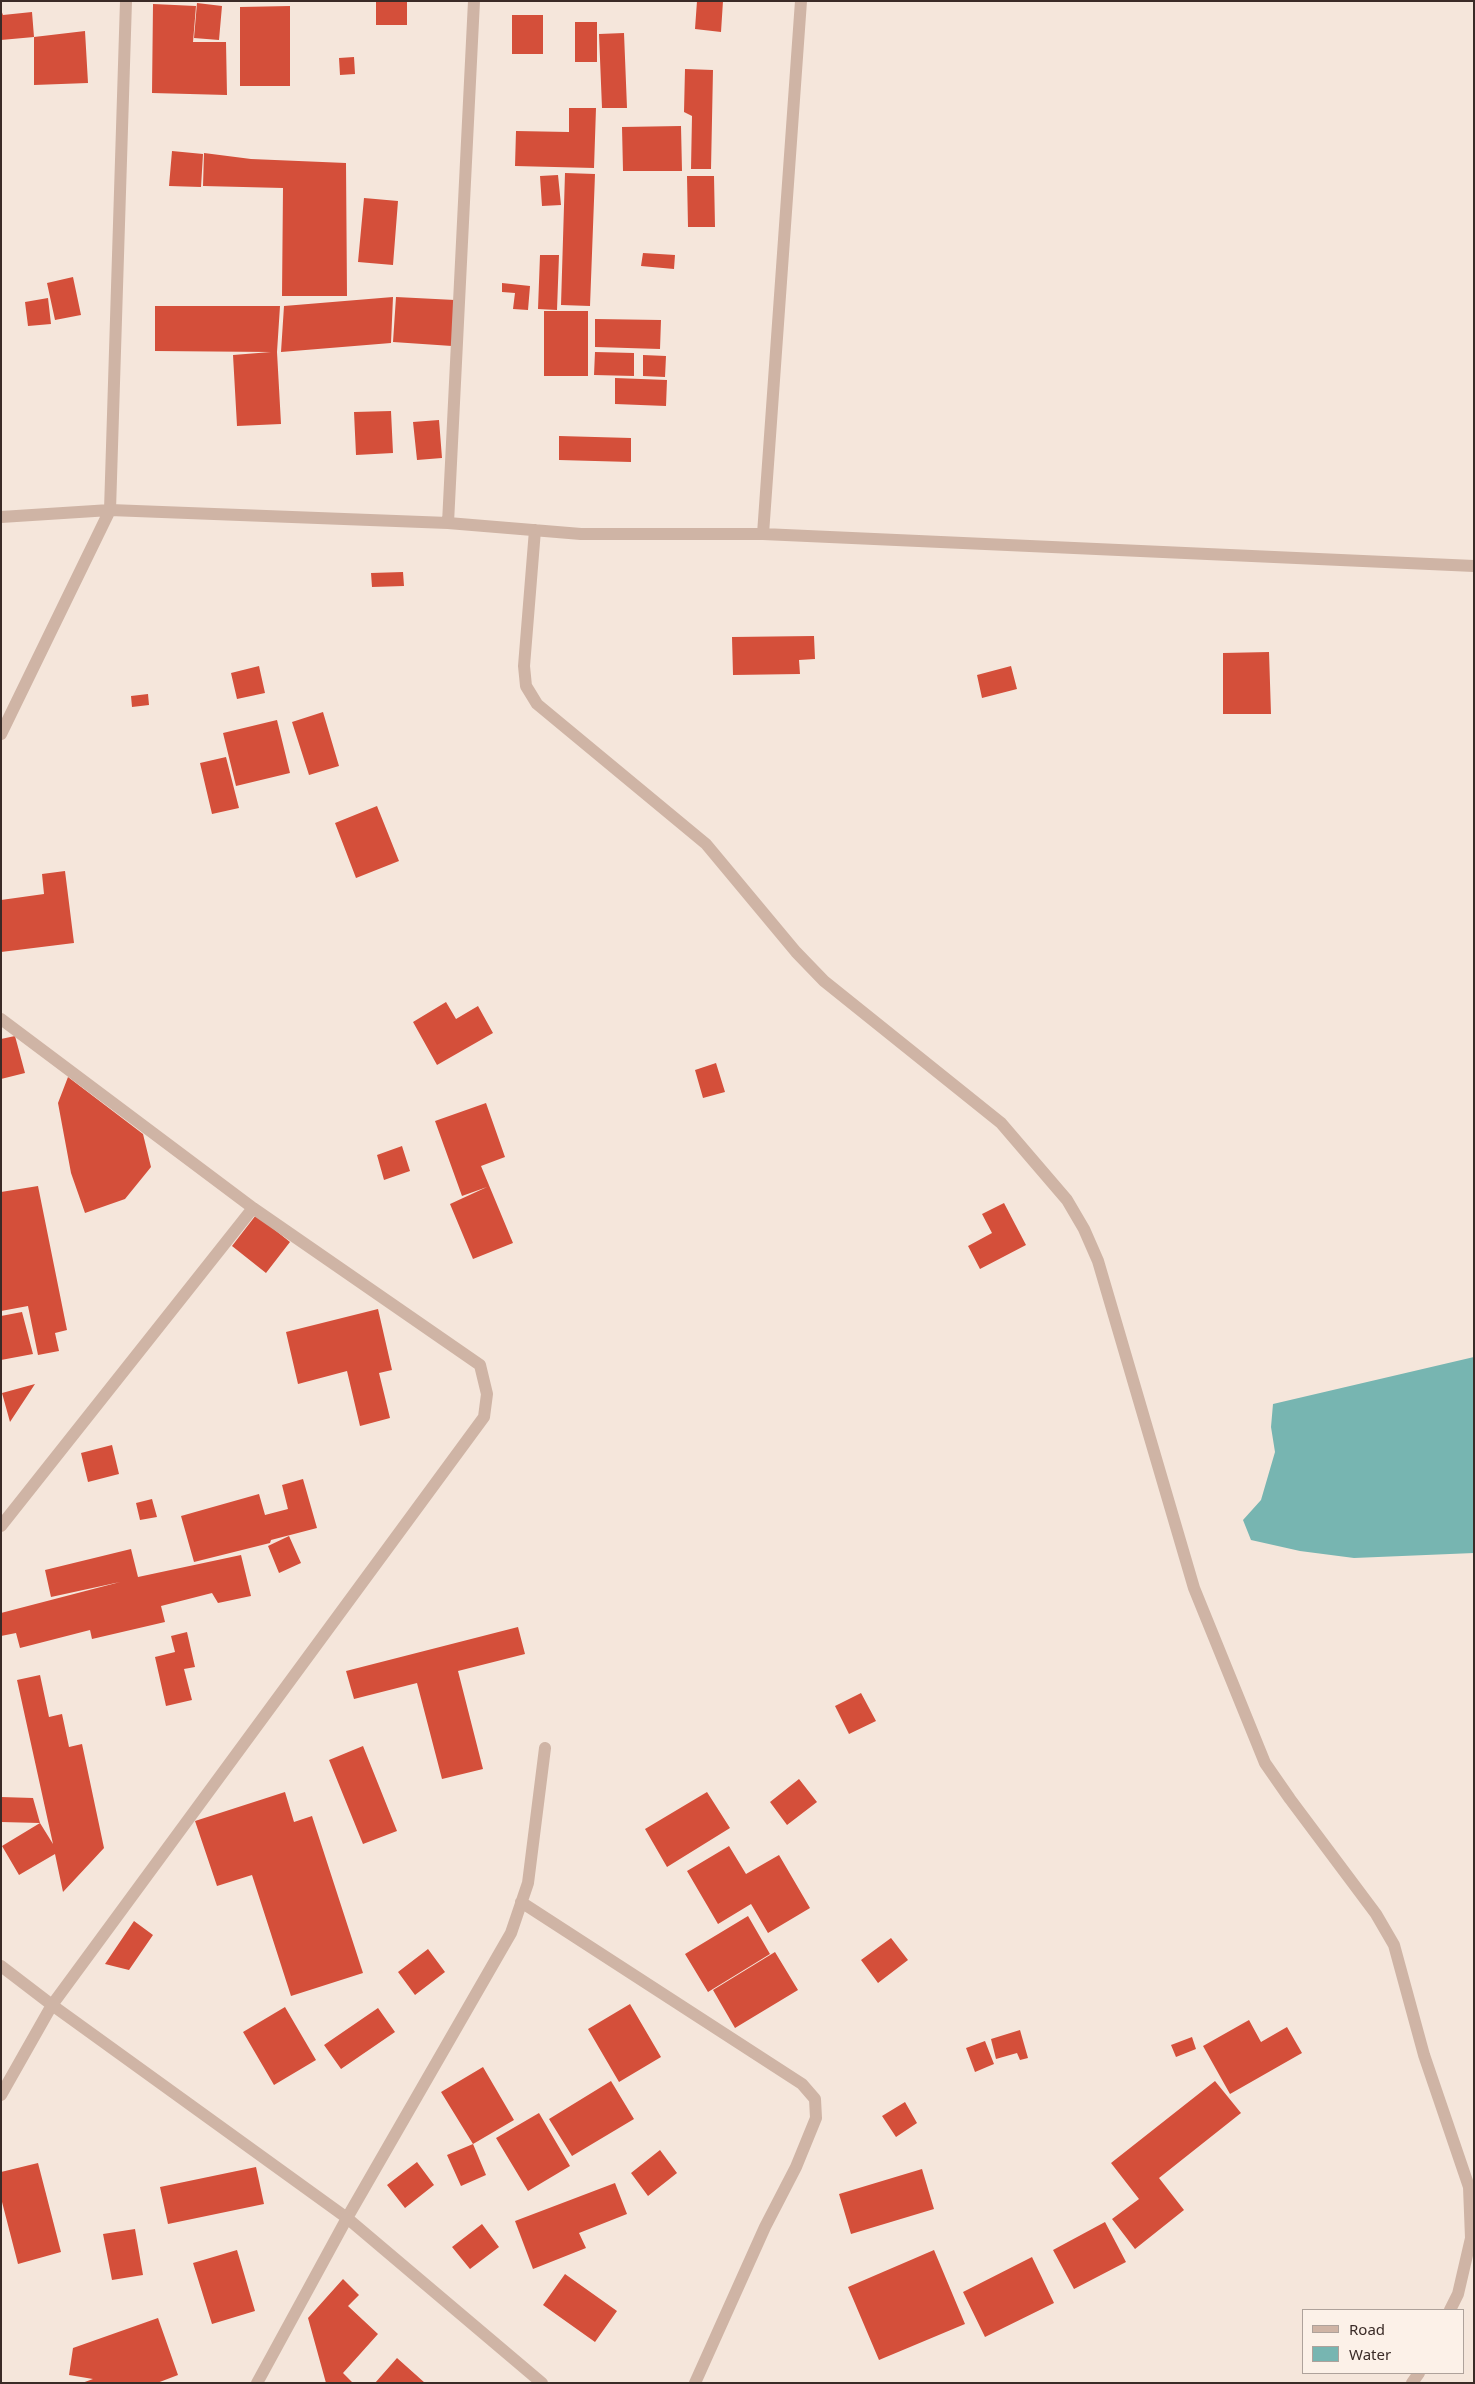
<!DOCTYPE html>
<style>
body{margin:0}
#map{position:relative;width:1475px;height:2384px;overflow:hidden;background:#f5e6db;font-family:"Noto Sans",sans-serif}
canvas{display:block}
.frame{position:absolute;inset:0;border:2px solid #3a2b27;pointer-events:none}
.legend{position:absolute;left:1302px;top:2309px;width:162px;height:65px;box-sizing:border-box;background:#fcf1e8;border:1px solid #aea29b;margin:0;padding:6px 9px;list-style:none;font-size:15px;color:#3a2b27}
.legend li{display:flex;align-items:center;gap:10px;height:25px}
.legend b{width:25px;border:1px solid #aea29b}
</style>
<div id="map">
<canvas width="1475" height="2384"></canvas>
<div class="frame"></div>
<ul class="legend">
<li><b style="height:6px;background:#cfb4a5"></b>Road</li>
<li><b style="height:14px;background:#77b5b1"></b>Water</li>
</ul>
</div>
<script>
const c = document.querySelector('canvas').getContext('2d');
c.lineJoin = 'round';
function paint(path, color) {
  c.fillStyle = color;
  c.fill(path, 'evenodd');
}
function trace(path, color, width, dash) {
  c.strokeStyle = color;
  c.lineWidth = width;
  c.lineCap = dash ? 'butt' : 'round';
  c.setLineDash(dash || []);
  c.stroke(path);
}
paint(new Path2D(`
 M 1474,1357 L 1474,1553 L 1354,1558 L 1300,1551 L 1251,1540 L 1243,1520 L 1261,1500 L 1275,1452 L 1271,1427 L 1273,1404 Z`), '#77b5b1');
paint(new Path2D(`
 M 376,1 L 407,1 L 407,25 L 376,25 Z
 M 697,1 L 723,1 L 721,32 L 695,29 Z
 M 197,3 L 222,6 L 219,40 L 194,38 Z
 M 153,4 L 196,6 L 193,42 L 226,42 L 227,95 L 152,93 Z
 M 290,6 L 290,86 L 240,86 L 240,7 Z
 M 1,10 L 3,15 L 32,12 L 34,37 L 1,40 Z
 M 512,15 L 543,15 L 543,54 L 512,54 Z
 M 575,22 L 597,22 L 597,62 L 575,62 Z
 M 85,31 L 88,83 L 34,85 L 34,37 Z
 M 624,33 L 627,108 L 602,108 L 599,34 Z
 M 354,57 L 355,74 L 340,75 L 339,58 Z
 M 685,69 L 713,70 L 711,169 L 691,169 L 692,116 L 684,112 Z
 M 569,108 L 596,108 L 594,168 L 515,166 L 516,131 L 569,132 Z
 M 681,126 L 682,171 L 623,171 L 622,127 Z
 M 172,151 L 203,154 L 201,187 L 169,186 Z
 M 204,153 L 251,159 L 346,163 L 347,296 L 282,296 L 283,188 L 203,186 Z
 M 565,173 L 595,174 L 590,306 L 561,305 Z
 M 558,175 L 561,205 L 542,206 L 540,176 Z
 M 687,176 L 714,176 L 715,227 L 688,227 Z
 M 364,198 L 398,201 L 393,265 L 358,262 Z
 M 643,253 L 675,255 L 674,269 L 641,266 Z
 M 540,255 L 559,255 L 557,310 L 538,309 Z
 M 73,277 L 81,315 L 55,320 L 47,283 Z
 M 502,283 L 530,286 L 528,310 L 513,309 L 515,293 L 502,292 Z
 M 393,297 L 391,343 L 281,352 L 284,306 Z
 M 396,297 L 455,300 L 452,346 L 393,342 Z
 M 48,298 L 51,324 L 28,326 L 25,302 Z
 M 155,306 L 280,306 L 277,352 L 281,424 L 237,426 L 233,355 L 271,352 L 155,351 Z
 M 544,311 L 588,311 L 588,376 L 544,376 Z
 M 595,319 L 661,320 L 660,349 L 595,347 Z
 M 595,352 L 634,353 L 634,376 L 594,375 Z
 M 643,355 L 666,356 L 665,377 L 643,376 Z
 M 615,378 L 667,380 L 666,406 L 615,404 Z
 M 391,411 L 393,453 L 356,455 L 354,412 Z
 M 439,420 L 442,458 L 417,460 L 413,422 Z
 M 559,436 L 631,438 L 631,462 L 559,460 Z
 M 403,572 L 404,586 L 372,587 L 371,573 Z
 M 814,636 L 815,659 L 799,660 L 800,674 L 733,675 L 732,637 Z
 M 1269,652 L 1271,714 L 1223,714 L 1223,653 Z
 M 259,666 L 265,693 L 237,699 L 231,673 Z
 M 1011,666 L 1017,689 L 982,698 L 977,675 Z
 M 148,694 L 149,705 L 132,707 L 131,696 Z
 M 323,712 L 339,766 L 309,775 L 292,722 Z
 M 277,720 L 290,773 L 236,786 L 223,733 Z
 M 226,757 L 239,808 L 212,814 L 200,763 Z
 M 377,806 L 399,861 L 356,878 L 335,823 Z
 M 65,871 L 74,943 L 1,952 L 1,900 L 44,894 L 42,874 Z
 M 446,1002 L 456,1019 L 478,1006 L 493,1033 L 437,1065 L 413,1022 Z
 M 15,1036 L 25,1073 L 1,1079 L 1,1039 Z
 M 716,1063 L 725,1092 L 703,1098 L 695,1070 Z
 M 68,1077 L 143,1134 L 151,1167 L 125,1199 L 85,1213 L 71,1173 L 58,1103 Z
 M 486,1103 L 505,1157 L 481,1166 L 513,1243 L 473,1259 L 450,1204 L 487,1187 L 462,1196 L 435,1121 Z
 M 402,1146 L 410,1171 L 384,1180 L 377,1155 Z
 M 38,1186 L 67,1330 L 55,1333 L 59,1351 L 38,1355 L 28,1306 L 1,1311 L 1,1192 Z
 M 1004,1203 L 1026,1245 L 980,1269 L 968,1246 L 992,1233 L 982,1214 Z
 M 256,1215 L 290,1242 L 266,1273 L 232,1246 Z
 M 378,1309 L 392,1370 L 379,1373 L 390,1418 L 360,1426 L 347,1371 L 298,1384 L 286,1332 Z
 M 22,1312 L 33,1354 L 1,1360 L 1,1316 Z
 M 35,1384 L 10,1422 L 2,1393 Z
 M 112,1445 L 119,1474 L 88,1482 L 81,1453 Z
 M 303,1479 L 317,1528 L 271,1540 L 270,1543 L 194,1562 L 181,1516 L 259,1494 L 265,1515 L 288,1509 L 282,1485 Z
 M 152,1499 L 157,1517 L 140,1520 L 136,1503 Z
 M 289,1536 L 301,1563 L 279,1573 L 268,1546 Z
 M 131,1549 L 138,1577 L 241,1555 L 251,1596 L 218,1603 L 212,1593 L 161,1606 L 165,1622 L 92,1639 L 90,1630 L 20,1648 L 16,1633 L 1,1636 L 1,1613 L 120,1582 L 51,1597 L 45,1570 Z
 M 518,1627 L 525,1654 L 458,1671 L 483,1769 L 442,1779 L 417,1683 L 354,1699 L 346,1671 Z
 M 187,1632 L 195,1667 L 184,1669 L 192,1700 L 166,1706 L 155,1657 L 175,1652 L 171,1636 Z
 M 40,1675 L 49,1717 L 62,1714 L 69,1747 L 82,1744 L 104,1848 L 63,1892 L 55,1854 L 19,1875 L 2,1846 L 40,1823 L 53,1844 L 17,1680 Z
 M 861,1693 L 876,1721 L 849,1734 L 835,1706 Z
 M 363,1746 L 397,1831 L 363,1844 L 329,1760 Z
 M 799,1779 L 817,1802 L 787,1825 L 770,1802 Z
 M 285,1792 L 294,1822 L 312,1816 L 363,1973 L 291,1996 L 252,1875 L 217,1886 L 195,1821 Z
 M 707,1792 L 730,1828 L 667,1867 L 645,1829 Z
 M 1,1797 L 33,1798 L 40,1823 L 1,1822 Z
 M 729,1846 L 746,1874 L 779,1855 L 810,1908 L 768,1933 L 751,1904 L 718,1924 L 687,1871 Z
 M 748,1916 L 770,1954 L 708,1992 L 685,1954 Z
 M 134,1921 L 153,1935 L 129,1970 L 105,1964 Z
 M 891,1938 L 908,1960 L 878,1983 L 861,1960 Z
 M 428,1949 L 445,1972 L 415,1995 L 398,1972 Z
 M 775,1952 L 798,1990 L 735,2028 L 713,1990 Z
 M 630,2004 L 661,2057 L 619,2082 L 588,2029 Z
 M 285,2007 L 316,2060 L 274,2085 L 243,2032 Z
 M 378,2008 L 395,2032 L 341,2069 L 324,2045 Z
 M 1249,2020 L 1261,2042 L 1287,2027 L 1302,2053 L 1230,2094 L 1203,2046 Z
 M 1020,2030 L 1028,2058 L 1020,2060 L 1017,2053 L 996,2059 L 991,2039 Z
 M 1192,2037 L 1196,2049 L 1176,2057 L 1171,2045 Z
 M 985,2041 L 994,2064 L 975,2072 L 966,2048 Z
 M 483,2067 L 514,2120 L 473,2144 L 441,2092 Z
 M 611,2081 L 634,2119 L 572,2156 L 549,2119 Z
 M 1215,2081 L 1241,2113 L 1159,2178 L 1184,2210 L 1135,2249 L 1112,2219 L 1139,2199 L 1111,2163 Z
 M 905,2102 L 917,2123 L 896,2137 L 882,2116 Z
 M 539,2113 L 570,2166 L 528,2191 L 496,2138 Z
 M 473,2144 L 486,2175 L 461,2186 L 447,2155 Z
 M 660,2150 L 677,2173 L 648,2196 L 631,2173 Z
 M 417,2162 L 434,2185 L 405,2208 L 387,2185 Z
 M 38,2163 L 61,2252 L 18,2264 L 1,2198 L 1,2172 Z
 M 256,2167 L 264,2204 L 168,2224 L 160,2187 Z
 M 922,2169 L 934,2209 L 851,2234 L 839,2194 Z
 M 615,2183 L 627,2214 L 579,2233 L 586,2248 L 533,2269 L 515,2221 Z
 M 1105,2222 L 1126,2262 L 1074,2289 L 1053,2250 Z
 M 482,2224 L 499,2247 L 470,2269 L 452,2247 Z
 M 135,2229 L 143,2275 L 112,2280 L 103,2234 Z
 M 237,2250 L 255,2311 L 212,2324 L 193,2263 Z
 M 934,2250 L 965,2324 L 879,2360 L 848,2287 Z
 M 1032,2257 L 1054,2303 L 985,2337 L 963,2292 Z
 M 565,2274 L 617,2311 L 595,2342 L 543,2305 Z
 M 343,2279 L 359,2295 L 348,2306 L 378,2334 L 343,2373 L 353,2383 L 326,2383 L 308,2318 Z
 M 158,2318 L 178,2375 L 157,2383 L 82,2383 L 93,2379 L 69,2375 L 73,2348 Z
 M 397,2358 L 425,2383 L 375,2383 Z`), '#d44f3a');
trace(new Path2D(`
 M 1,517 L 110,510 L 448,523 L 581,534 L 763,534 L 801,1
 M 448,523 L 474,1
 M 535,530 L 524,666 L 526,686 L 537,704 L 706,844 L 796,952 L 824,981 L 1001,1123 L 1067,1200 L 1084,1229 L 1098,1261 L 1194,1588 L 1265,1763 L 1290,1799 L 1376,1914 L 1394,1945 L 1424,2055 L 1469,2187 L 1471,2238 L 1458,2294 L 1450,2310
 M 763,534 L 1474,566
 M 1,734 L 110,510 L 126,1
 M 1,1019 L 253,1208 L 480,1365 L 487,1394 L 484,1417 L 52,2005 L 1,2095
 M 1,1526 L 253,1208
 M 521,1902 L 802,2084 L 815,2099 L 816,2118 L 796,2167 L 765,2227 L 695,2383
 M 1,1966 L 52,2005 L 347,2218 L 542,2383
 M 257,2383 L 347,2218 L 511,1933 L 528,1883 L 545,1748
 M 1412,2383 L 1419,2373`), '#cfb4a5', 12);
</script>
